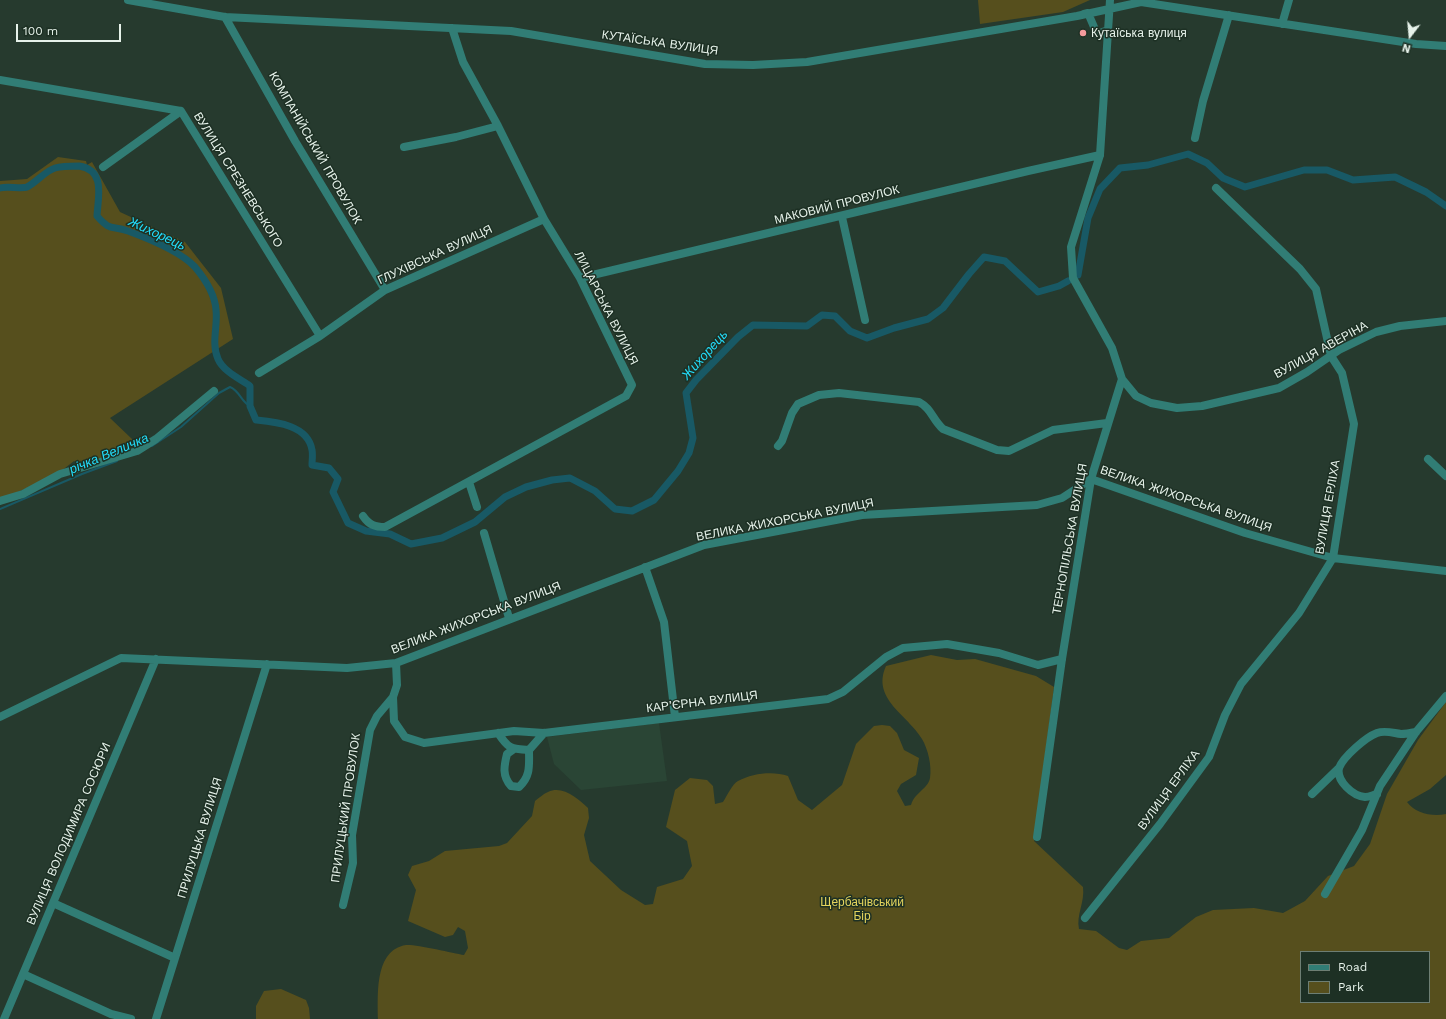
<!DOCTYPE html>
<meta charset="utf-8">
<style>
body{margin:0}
#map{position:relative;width:1446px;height:1019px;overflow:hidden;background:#263a2e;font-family:"Work Sans",sans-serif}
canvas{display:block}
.legend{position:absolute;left:1300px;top:951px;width:130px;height:52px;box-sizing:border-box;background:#1d3024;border:1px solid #6d7e73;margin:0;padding:5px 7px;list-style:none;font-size:12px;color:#e6f2ea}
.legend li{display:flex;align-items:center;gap:8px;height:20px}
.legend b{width:20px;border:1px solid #6d7e73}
.north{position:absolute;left:1390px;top:16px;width:40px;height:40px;-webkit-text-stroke:3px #1d3024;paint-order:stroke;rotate:196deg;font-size:11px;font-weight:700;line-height:16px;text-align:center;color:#e6f2ea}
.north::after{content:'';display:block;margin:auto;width:14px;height:18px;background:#e6f2ea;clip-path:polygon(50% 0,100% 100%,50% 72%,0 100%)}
.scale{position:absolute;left:16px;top:24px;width:105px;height:18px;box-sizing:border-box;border:2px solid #e6f2ea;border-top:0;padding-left:5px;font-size:12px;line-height:14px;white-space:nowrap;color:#e6f2ea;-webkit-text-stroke:3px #1d3024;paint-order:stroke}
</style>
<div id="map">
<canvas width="1446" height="1019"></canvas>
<ul class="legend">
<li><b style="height:5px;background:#317d75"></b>Road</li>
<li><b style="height:11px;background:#564f1d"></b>Park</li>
</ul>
<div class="north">N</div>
<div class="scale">100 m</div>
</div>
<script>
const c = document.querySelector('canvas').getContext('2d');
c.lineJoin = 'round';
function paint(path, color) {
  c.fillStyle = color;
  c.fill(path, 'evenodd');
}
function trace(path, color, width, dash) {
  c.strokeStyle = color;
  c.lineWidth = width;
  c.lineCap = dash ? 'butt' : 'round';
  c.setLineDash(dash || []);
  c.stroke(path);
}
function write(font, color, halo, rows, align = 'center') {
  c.font = font + ' "Work Sans",sans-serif';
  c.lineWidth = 3;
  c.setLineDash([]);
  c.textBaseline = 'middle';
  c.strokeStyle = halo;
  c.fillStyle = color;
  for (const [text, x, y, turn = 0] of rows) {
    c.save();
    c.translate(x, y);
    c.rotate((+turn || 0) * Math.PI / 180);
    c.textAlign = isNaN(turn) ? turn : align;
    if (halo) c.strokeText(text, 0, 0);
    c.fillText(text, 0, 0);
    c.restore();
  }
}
paint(new Path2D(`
 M 659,723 L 667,781 L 581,790 L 554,764 L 547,737 Z`), '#2a4535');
paint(new Path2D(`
 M 978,0 L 1090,0 L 1063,12 L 980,24 Z
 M 58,157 L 86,161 L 87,165 L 92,162 L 120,212 L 185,242 L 221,288 L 233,339 L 110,418 L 132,439 L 132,447 L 110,451 L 107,458 L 80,465 L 74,461 L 56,475 L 0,500 L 0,181 L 27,179 Z
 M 931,655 L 957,660 L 975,659 L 1036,676 L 1054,687 L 1034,841 L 1083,887 C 1085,902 1076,915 1079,929 L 1096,931 L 1119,948 L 1127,950 L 1141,941 L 1169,938 L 1196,917 L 1213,910 L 1254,908 L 1283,913 L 1305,901 L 1328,876 L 1354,866 L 1370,844 L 1387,794 L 1418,740 L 1446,702 L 1446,775 L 1430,789 L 1407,802 C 1415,813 1432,817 1446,814 L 1446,1019 L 378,1019 C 378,996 374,950 406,945 C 415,944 453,953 464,955 L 468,948 L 465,931 L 458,927 L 453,935 L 445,937 L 408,921 L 416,890 L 408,875 L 412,866 L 429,861 L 445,851 L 499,846 L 507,843 L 532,816 L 535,801 C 539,798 543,794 548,792 C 563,785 578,799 588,808 L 589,818 L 584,835 L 590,861 L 621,890 L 645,905 L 653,904 L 657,887 L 683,879 L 692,866 L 687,841 L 666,827 L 675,790 L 690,778 L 707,780 L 713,786 L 715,804 L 723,802 C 727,796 732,784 738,781 C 753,773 773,771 788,776 L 798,800 L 812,810 L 842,785 L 856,744 L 874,726 L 882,725 L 890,726 L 897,733 L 904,750 L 919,758 L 916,775 L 901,784 L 897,791 L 905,806 L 911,805 C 915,792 928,789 930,778 C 932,766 928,749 922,739 C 908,715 871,699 886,666 ZM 1301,952 L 1429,952 L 1429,1002 L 1301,1002 Z
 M 281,989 L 306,1000 L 309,1008 L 310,1019 L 256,1019 L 256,1006 L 264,991 Z`), '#564f1d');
trace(new Path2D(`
 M 152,446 L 181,427 L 219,393 L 230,387 C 240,391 241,402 250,406
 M 0,509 L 82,474 L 117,461`), '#185965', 2);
trace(new Path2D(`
 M 0,188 C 7,186 22,189 27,187 C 37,182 45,171 55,168 C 62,166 72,166 79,166 C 106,170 98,197 97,216 C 111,232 111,225 128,231 C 147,238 181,252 195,267 C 205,279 215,294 216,310 C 218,326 211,343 218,359 C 223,371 240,379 250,386 L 250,406 L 256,420 C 276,422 308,425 312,450 C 313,455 312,460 312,465 L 329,468 L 338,479 L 333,492 L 348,523 L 366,531 L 390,534 L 411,544 L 442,538 L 475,522 L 505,497 L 526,487 L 552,480 L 570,478 L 595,491 L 615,509 L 632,511 L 654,500 L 678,471 L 689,453 L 693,438 L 686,393 L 696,380 L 738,337 L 753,325 L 807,326 L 822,315 L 835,316 L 850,331 L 867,338 L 894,328 L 928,319 L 943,308 L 969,274 L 984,257 L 1005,261 L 1038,292 L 1059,286 L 1068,281
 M 1078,275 L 1088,218 L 1100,189 L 1120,168 L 1148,165 L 1188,154 L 1207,163 L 1223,178 L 1245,187 L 1304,170 L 1327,170 L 1353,180 L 1395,177 L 1426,192 L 1446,206`), '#185965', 7);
trace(new Path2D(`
 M 128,0 L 225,17 L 511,31 L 705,64 L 753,65 L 807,62 L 1077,16 L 1141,2 L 1416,44 L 1446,46
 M 1084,14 L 1088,13 L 1097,34 L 1108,30
 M 225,17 L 295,141 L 385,290
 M 1282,24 L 1289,0
 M 0,80 L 181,111 L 320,336
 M 1195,138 L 1203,101 L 1229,15
 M 404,147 L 456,137 L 498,126
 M 103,167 L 181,111
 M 842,217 L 865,320
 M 580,278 L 1028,171 L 1100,155
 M 259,373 L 320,336 L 385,290 L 544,219
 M 1122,379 L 1136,396 L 1151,403 L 1177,408 L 1202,406 L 1279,388 L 1307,372 L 1339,350 L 1376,332 L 1400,326 L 1446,321
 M 778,446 L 782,441 L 792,413 L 798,404 L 819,395 L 839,393 L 919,402 C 932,409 932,419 943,429 L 997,450 L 1009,451 L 1053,430 L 1107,423
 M 1428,459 L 1446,476
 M 469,482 L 477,507
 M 0,501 L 23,494 L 60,474 L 137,451 L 156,439 L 214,391
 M 363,516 C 369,525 375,527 385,527 L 626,396 L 632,385 L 580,278 L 544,219 L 498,126 L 463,62 L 452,28
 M 484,533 L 509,618
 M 645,567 L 664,622 L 675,717
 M 396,663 L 397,685 L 393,697 L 394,721 L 405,737 L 424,743 L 514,731 L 544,733 L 828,699 L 843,692 L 886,657 L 903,648 L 947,644 L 999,653 L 1038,665 L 1062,659
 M 0,717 L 121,658 L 347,668 L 396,663 L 704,545 L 862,515 L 1037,505 L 1062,498 L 1091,479 L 1245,533 L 1333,558 L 1446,571
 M 498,733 C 508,748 510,749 529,750
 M 514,749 L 507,754 C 504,766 502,776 511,786 L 519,787 C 531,776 529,765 529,750 L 544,733
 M 1312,794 L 1339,768
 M 1377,794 C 1373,795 1369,797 1365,797 C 1353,796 1336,781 1339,768 C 1343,757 1366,737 1377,733 C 1385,730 1393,733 1401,734 C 1406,734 1411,733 1416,732
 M 1037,837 L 1062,659 L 1091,479 L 1122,379 L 1112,348 L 1073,278 L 1071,247 L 1100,155 L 1110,0
 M 1325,894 L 1362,830 L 1380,786 L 1416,732 L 1446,696
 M 53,903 L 175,958
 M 343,905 L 353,863 L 352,835 L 370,730 L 377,716 L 393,697
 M 1085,918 L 1160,824 L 1209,757 L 1225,715 L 1241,684 L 1299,613 L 1333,558 L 1354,424 L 1342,373 L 1331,356 L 1316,289 L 1300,269 L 1216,188
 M 23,974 L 111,1014 L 131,1019
 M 4,1019 L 156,659
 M 156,1019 L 267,664`), '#317d75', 8);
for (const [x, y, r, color] of [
 [1083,33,4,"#f59b9d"]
]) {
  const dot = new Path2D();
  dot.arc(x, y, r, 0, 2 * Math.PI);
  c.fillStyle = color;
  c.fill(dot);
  trace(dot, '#1d3024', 1.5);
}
write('12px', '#e6f2ea', '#1d3024', [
 ["Кутаїська вулиця",1091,33]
], 'left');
write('12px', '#e6f2ea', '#1d3024', [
 ["КУТАЇСЬКА ВУЛИЦЯ",660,43,8],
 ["КОМПАНІЙСЬКИЙ ПРОВУЛОК",315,148,60],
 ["ВУЛИЦЯ СРЕЗНЕВСЬКОГО",238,180,58],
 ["МАКОВИЙ ПРОВУЛОК",837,205,-14],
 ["ГЛУХІВСЬКА ВУЛИЦЯ",435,255,-25],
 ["ЛИЦАРСЬКА ВУЛИЦЯ",606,308,63],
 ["ВУЛИЦЯ АВЕРІНА",1321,350,-29],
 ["ВЕЛИКА ЖИХОРСЬКА ВУЛИЦЯ",1186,499,19],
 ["ВУЛИЦЯ ЕРЛІХА",1328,507,-80],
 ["ВЕЛИКА ЖИХОРСЬКА ВУЛИЦЯ",785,520,-11],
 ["ТЕРНОПІЛЬСЬКА ВУЛИЦЯ",1070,539,-80],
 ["ВЕЛИКА ЖИХОРСЬКА ВУЛИЦЯ",476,618,-21],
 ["КАР’ЄРНА ВУЛИЦЯ",702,702,-7],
 ["ВУЛИЦЯ ЕРЛІХА",1169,790,-54],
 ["ПРИЛУЦЬКИЙ ПРОВУЛОК",346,808,-82],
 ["ВУЛИЦЯ ВОЛОДИМИРА СОСЮРИ",69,834,-67],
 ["ПРИЛУЦЬКА ВУЛИЦЯ",200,838,-73]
]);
write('12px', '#e4d45d', '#1d3024', [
 ["Щербачівський",862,902],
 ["Бір",862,916]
]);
write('italic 13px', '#23ddfb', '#1d3024', [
 ["Жихорець",157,234,25],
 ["Жихорець",705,355,-48],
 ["річка Величка",109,454,-23]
]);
</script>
